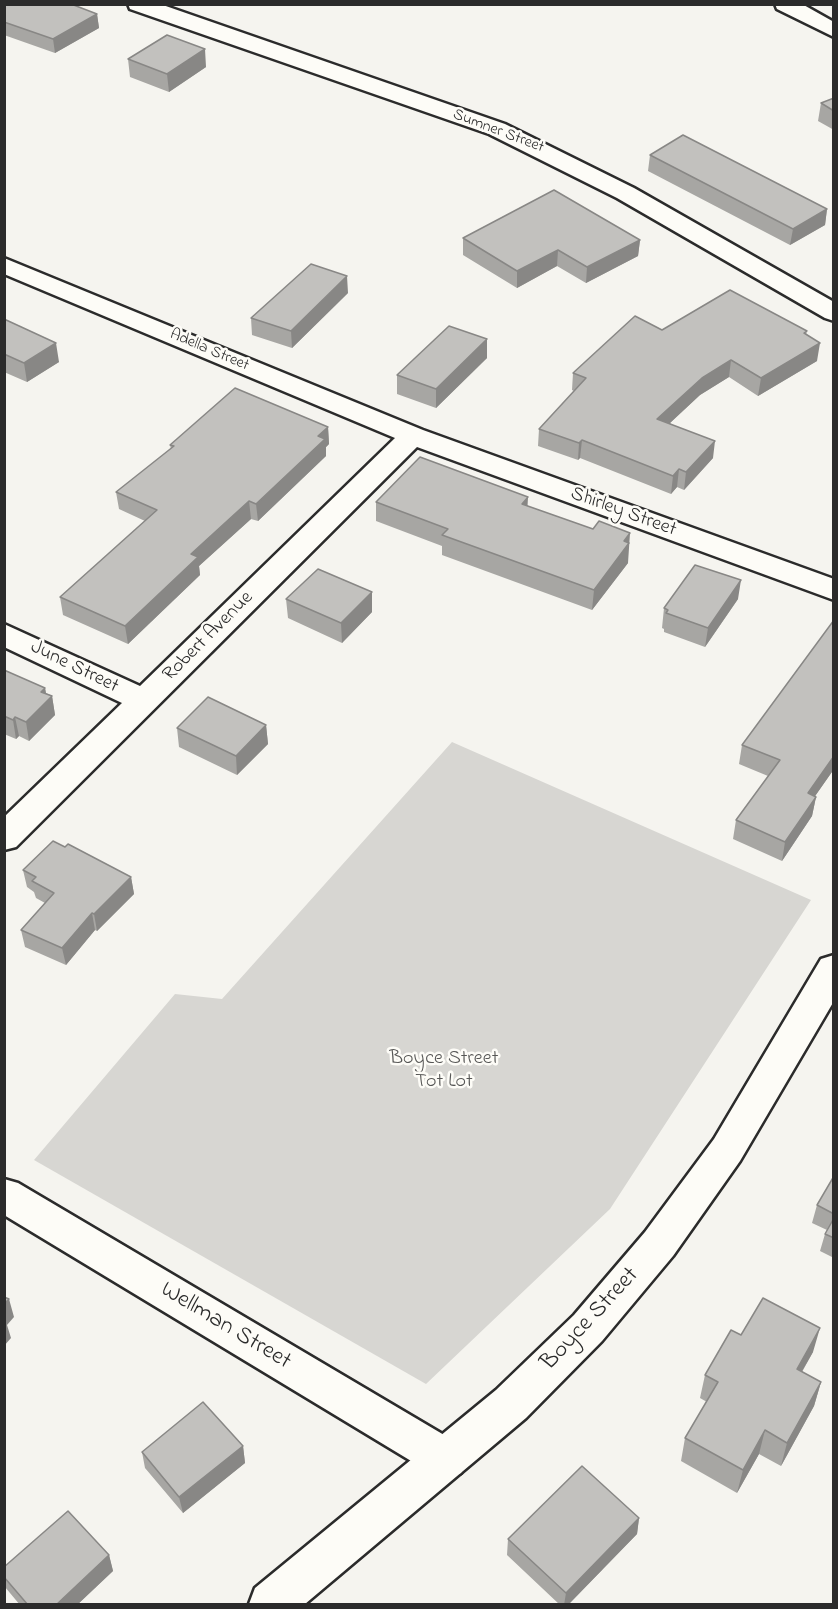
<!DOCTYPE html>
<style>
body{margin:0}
#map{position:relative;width:838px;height:1609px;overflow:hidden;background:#f5f4ef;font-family:"Indie Flower",sans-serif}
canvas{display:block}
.frame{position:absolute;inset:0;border:6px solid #2b2b2b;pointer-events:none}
</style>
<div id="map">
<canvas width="838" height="1609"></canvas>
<div class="frame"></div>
</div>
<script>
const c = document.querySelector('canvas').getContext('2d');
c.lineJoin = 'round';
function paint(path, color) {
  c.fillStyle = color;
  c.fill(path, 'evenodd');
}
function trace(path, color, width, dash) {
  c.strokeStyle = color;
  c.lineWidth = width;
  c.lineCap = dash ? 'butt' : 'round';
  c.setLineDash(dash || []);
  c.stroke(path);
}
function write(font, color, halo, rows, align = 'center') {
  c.font = font + ' "Indie Flower",sans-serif';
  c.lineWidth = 5;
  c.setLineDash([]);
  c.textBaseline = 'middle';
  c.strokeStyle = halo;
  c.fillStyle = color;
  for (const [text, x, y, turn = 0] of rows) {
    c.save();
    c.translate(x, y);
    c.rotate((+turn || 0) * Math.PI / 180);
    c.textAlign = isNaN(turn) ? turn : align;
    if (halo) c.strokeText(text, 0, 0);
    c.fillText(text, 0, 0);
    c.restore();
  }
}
paint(new Path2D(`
 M 452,742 L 811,900 L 610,1209 L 426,1384 L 34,1160 L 175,994 L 222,999 Z`), '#d7d6d2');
const street = new Path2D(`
 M 128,4 L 160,4 L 505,124 L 634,188 L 834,302 L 834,321 L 825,318 L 617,198 L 489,134 L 130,9 Z
 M 4,258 L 423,430 L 834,579 L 834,600 L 417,447 L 16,847 L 4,850 L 4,817 L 122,703 L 4,647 L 4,624 L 140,686 L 395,438 L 4,274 Z
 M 4,1179 L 18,1183 L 461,1445 L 467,1459 L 461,1473 L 446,1479 L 431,1473 L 4,1215 Z`);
const secondary = new Path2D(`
 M 775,4 L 802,4 L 834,22 L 834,37 L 777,9 Z
 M 834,955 L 834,1001 L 740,1161 L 673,1256 L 602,1341 L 526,1418 L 305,1604 L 249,1604 L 255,1588 L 496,1390 L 574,1315 L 645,1232 L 714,1139 L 821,959 Z`);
trace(street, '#2b2b2b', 5);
trace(secondary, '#2b2b2b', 5);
paint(street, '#fdfcf7');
paint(secondary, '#fdfcf7');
paint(new Path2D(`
 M 4,4 L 97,14 L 99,28 L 55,53 L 4,35 Z
 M 128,59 L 206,67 L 169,92 L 130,77 Z
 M 834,98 L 834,130 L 818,121 L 821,103 Z
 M 650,155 L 827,209 L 825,225 L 790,245 L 648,171 Z
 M 463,238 L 640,240 L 638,256 L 586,283 L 557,266 L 517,288 L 463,255 Z
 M 348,293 L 292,348 L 252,335 L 251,318 Z
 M 4,319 L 59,362 L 27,382 L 4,372 Z
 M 807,331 L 806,335 L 817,361 L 758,396 L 729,377 L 700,395 L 670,423 L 713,458 L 684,490 L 677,487 L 671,494 L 580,458 L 578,460 L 538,446 L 539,429 L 574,391 L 572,390 L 573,373 Z
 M 487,339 L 487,358 L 436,408 L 397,394 L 397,375 Z
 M 328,427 L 329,444 L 326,447 L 326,456 L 258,521 L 251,519 L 199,566 L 200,575 L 128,644 L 63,615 L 60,597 L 145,521 L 119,509 L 116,492 L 171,449 L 170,445 Z
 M 376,502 L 527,506 L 593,529 L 628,563 L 592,610 L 442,555 L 442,546 L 376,521 Z
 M 286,599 L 372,612 L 342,643 L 288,618 Z
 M 738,599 L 705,647 L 664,632 L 664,629 L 662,628 L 664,608 Z
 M 834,620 L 834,769 L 815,796 L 816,797 L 812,816 L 782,861 L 733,839 L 736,820 L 768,776 L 739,764 L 742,745 Z
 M 4,670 L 45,688 L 46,693 L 52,696 L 55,715 L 29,741 L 19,736 L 16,739 L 4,734 Z
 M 266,725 L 268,744 L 237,775 L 179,747 L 177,728 Z
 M 23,870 L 131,877 L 134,894 L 97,931 L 95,930 L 66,965 L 25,947 L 21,930 L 45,903 L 36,898 L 34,892 L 27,887 Z
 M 834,1176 L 834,1258 L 820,1251 L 825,1234 L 827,1230 L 812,1223 L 817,1205 Z
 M 741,1335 L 813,1352 L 802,1372 L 821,1382 L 814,1406 L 781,1466 L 759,1454 L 737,1493 L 681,1461 L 685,1438 L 707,1402 L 700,1398 L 705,1375 Z
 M 243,1446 L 245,1463 L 183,1513 L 145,1468 L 142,1452 Z
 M 639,1518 L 637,1534 L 568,1605 L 560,1605 L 507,1555 L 508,1539 Z
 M 109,1555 L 113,1571 L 77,1605 L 20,1605 L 5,1587 L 4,1567 Z`), '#a7a6a3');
paint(new Path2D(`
 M 97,14 L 99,28 L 55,53 L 53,39 Z
 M 205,49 L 206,67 L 169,92 L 167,74 Z
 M 827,209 L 825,225 L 790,245 L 793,229 Z
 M 640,240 L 638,256 L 586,283 L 587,267 Z
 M 558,250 L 557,266 L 517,288 L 517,271 Z
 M 347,276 L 348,293 L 292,348 L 291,331 Z
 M 487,339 L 487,358 L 436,408 L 436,389 Z
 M 56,343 L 59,362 L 27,382 L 24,363 Z
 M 820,343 L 817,361 L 758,396 L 761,378 Z
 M 731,360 L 729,377 L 700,395 L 656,436 L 657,419 L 702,378 Z
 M 328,427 L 329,444 L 326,447 L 326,456 L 258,521 L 256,504 L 318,436 Z
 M 582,440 L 580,458 L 578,460 L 579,443 Z
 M 715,441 L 713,458 L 684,490 L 686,472 Z
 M 679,469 L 677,487 L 671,494 L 673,476 Z
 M 528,497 L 527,516 L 522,504 Z
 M 249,501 L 251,519 L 199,566 L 200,575 L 128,644 L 125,626 L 191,554 Z
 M 630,533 L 628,563 L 592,610 L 594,590 L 624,541 Z
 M 741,580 L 738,599 L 705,647 L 708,628 Z
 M 372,592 L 372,612 L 342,643 L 341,623 Z
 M 45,688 L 47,700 L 52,696 L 55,715 L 29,741 L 26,722 L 41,692 Z
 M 15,717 L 19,736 L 16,739 L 13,720 Z
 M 266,725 L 268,744 L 237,775 L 236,756 Z
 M 834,756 L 834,769 L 804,812 L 808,793 Z
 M 816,797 L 812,816 L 782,861 L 785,842 Z
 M 131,877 L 134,894 L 97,931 L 94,914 Z
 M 92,913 L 95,930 L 66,965 L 62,948 Z
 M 9,1299 L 14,1317 L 7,1325 L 11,1338 L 4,1346 L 4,1304 Z
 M 820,1328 L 813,1352 L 790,1392 L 797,1369 Z
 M 821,1382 L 814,1406 L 781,1466 L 787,1443 Z
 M 765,1430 L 759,1454 L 737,1493 L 743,1470 Z
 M 243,1446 L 245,1463 L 183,1513 L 179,1497 Z
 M 639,1518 L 637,1534 L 568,1605 L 564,1605 L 566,1593 Z
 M 109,1555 L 113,1571 L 77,1605 L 56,1605 Z`), '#888785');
const building = new Path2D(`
 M 4,4 L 71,4 L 97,14 L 53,39 L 4,22 Z
 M 167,35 L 205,49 L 167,74 L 128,59 Z
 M 834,98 L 834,111 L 821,103 Z
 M 683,135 L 827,209 L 793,229 L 650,155 Z
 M 554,190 L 640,240 L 587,267 L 558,250 L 517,271 L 463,238 Z
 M 311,264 L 347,276 L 291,331 L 251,318 Z
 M 730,290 L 807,331 L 804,333 L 820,343 L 761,378 L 731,360 L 702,378 L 657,419 L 715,441 L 686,472 L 679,469 L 673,476 L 582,440 L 579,443 L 539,429 L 586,378 L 573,373 L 635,316 L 662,330 Z
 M 4,319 L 56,343 L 24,363 L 4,354 Z
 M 449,326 L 487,339 L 436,389 L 397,375 Z
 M 235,388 L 328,427 L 318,436 L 325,439 L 256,504 L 249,501 L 191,554 L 198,557 L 125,626 L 60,597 L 157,510 L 116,492 L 174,446 L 170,445 Z
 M 420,457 L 528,497 L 522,504 L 593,529 L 599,521 L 630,533 L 624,541 L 629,543 L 594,590 L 442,535 L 448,529 L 376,502 Z
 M 695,565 L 741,580 L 708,628 L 666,613 L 668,610 L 664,608 Z
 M 318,569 L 372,592 L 341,623 L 286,599 Z
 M 834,620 L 834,756 L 808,793 L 816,797 L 785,842 L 736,820 L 780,760 L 742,745 Z
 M 4,670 L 45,688 L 41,692 L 52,696 L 26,722 L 15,717 L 13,720 L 4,716 Z
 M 208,697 L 266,725 L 236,756 L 177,728 Z
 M 53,841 L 65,847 L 68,844 L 131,877 L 94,914 L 92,913 L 62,948 L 21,930 L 54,893 L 32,881 L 36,877 L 23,870 Z
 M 834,1176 L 834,1214 L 817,1205 Z
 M 834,1218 L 834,1238 L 825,1234 Z
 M 4,1297 L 9,1299 L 4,1304 Z
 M 763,1298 L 820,1328 L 797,1369 L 821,1382 L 787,1443 L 765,1430 L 743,1470 L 685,1438 L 718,1382 L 705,1375 L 731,1330 L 741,1335 Z
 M 203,1402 L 243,1446 L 179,1497 L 142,1452 Z
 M 582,1466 L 639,1518 L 566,1593 L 508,1539 Z
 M 68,1511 L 109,1555 L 56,1605 L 28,1605 L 4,1577 L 4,1567 Z`);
paint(building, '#c2c1be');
trace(building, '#888785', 1.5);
write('16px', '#2b2b2b', '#fdfcf7', [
 ["Sumner Street",498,132,21],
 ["Adella Street",209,351,23]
]);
write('20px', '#2b2b2b', '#fdfcf7', [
 ["Shirley Street",623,513,20],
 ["Robert Avenue",209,637,-45],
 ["June Street",74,668,26]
]);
write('20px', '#565655', '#fdfcf7', [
 ["Boyce Street",444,1060],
 ["Tot Lot",444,1083]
]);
write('24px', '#2b2b2b', '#fdfcf7', [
 ["Boyce Street",591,1320,-47],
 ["Wellman Street",225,1327,31]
]);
</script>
